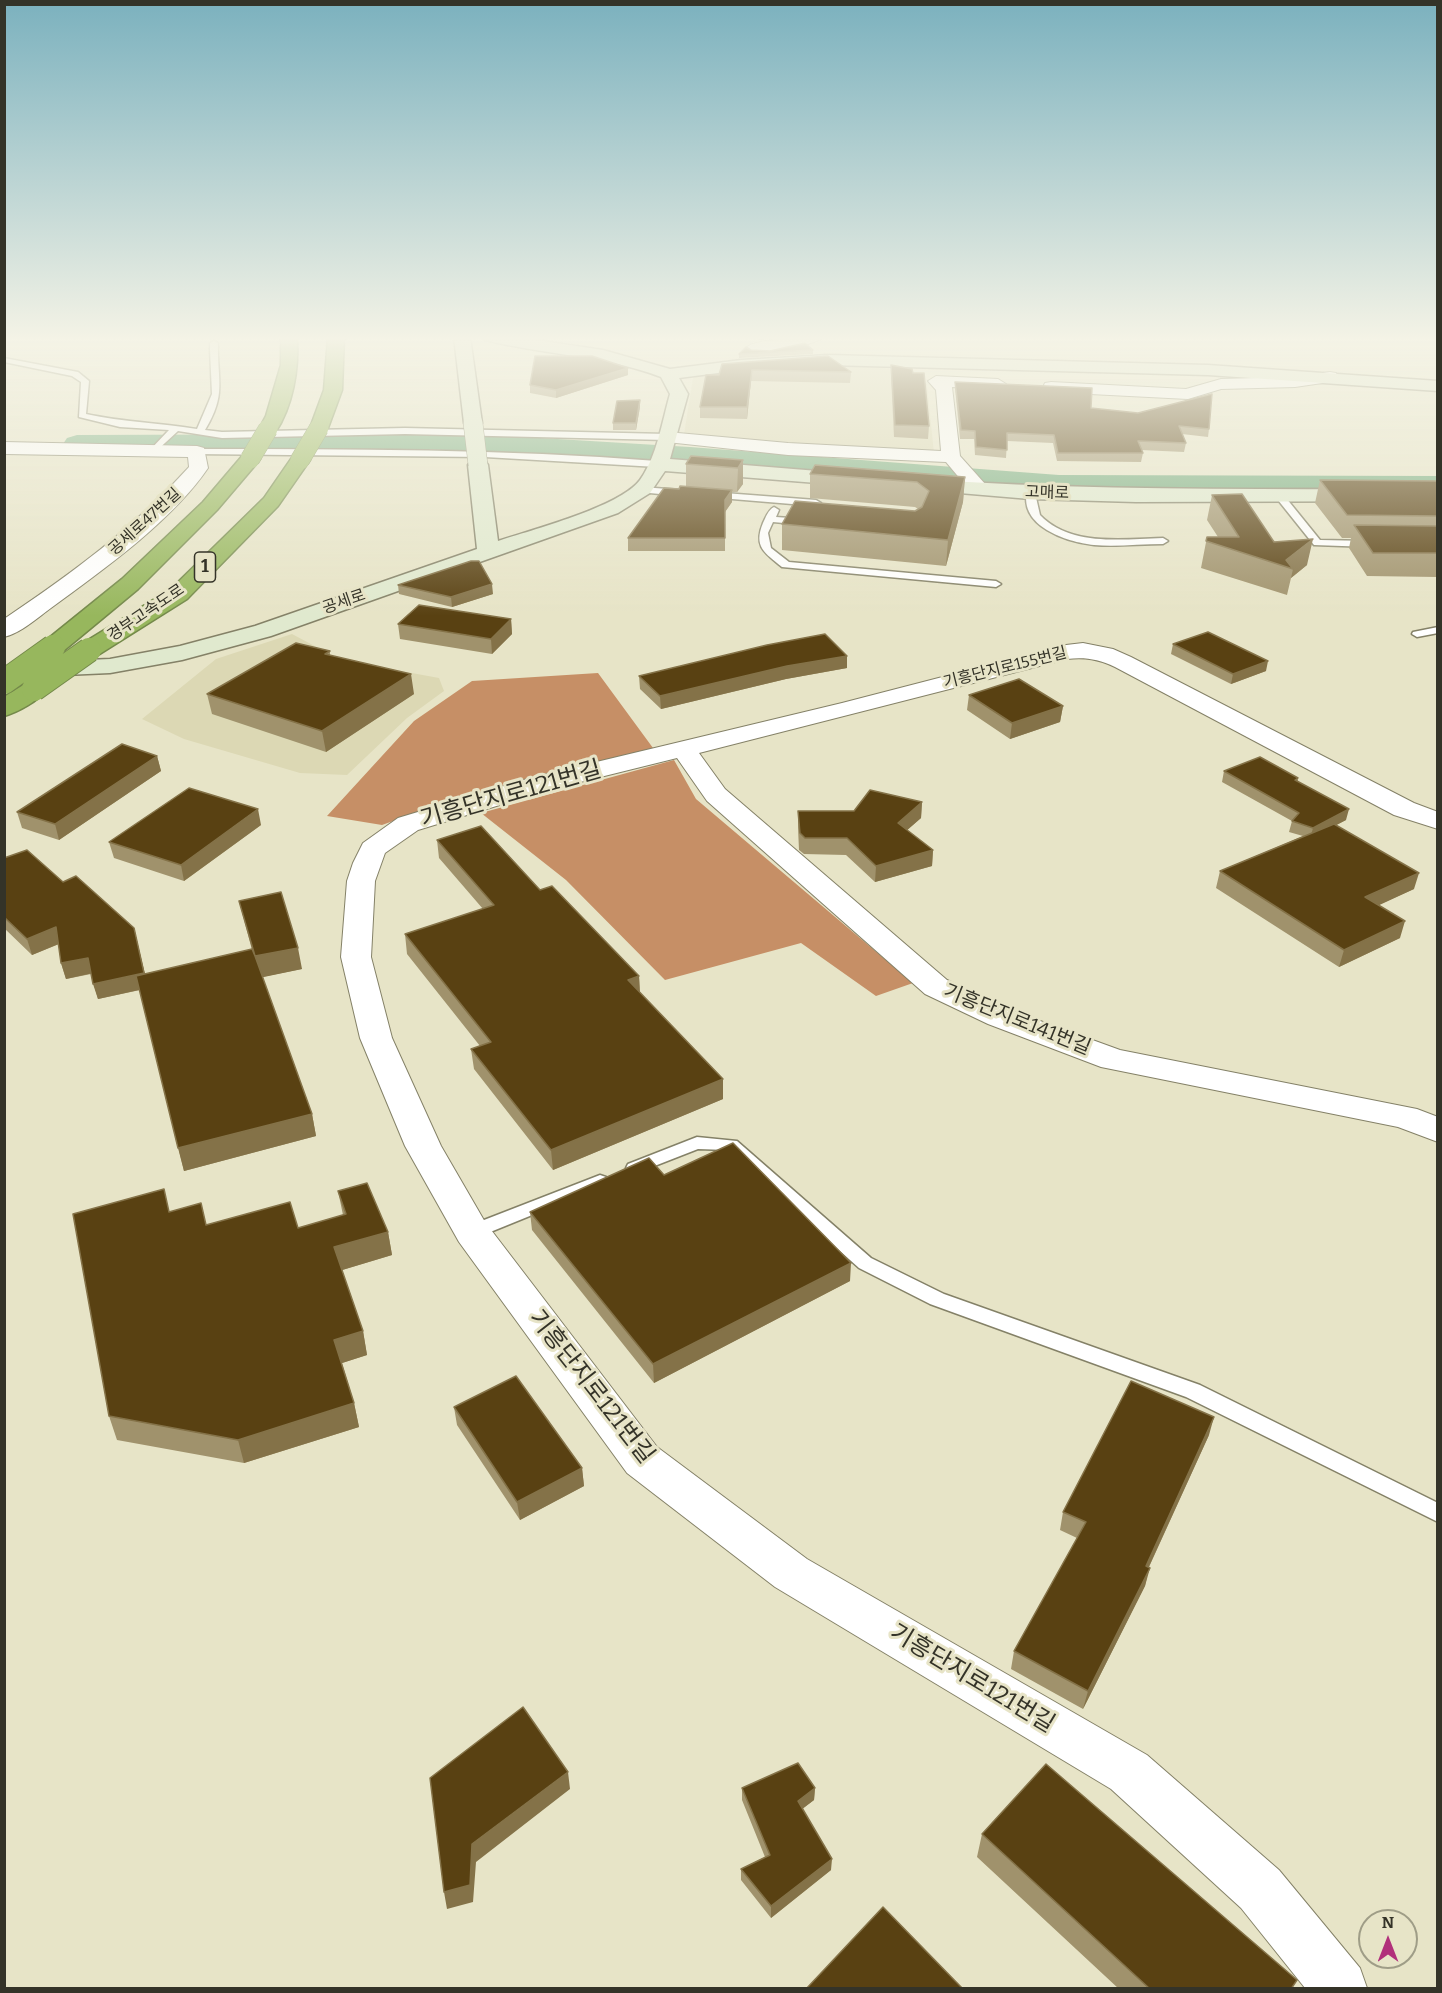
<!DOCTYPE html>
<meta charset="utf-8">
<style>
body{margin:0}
#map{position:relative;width:1442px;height:1993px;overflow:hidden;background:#e7e4c7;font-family:Bitter,serif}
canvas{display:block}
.frame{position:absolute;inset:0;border:6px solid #343328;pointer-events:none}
.north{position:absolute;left:1358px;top:1909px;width:60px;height:60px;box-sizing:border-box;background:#e7e4c7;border:2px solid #9f9d87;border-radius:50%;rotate:0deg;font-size:16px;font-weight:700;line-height:24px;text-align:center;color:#343328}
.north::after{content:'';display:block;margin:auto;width:21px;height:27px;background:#b1307b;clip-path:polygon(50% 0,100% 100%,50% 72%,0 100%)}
</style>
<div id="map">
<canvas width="1442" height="1993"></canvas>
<div class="frame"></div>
<div class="north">N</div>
</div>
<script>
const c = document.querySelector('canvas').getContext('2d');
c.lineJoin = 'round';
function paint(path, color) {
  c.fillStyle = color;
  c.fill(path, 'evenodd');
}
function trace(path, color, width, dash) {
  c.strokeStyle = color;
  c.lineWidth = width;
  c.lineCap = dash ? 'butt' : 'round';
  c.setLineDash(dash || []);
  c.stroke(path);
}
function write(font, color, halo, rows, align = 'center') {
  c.font = font + ' Bitter,"Noto Sans KR",serif';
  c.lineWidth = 6;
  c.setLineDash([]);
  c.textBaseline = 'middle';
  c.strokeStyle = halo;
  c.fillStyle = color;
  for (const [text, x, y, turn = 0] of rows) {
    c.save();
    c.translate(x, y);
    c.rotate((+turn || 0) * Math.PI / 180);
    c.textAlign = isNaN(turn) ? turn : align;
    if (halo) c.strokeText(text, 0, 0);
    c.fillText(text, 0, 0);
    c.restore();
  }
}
paint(new Path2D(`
 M 781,365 L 878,366 L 912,375 L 927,384 L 934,453 L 821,448 L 684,434 L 693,378 L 704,373 Z
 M 292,634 L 341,660 L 439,678 L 444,691 L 407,718 L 347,775 L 300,773 L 184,739 L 142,719 L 216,659 Z`), '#dcd8b4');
paint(new Path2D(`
 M 598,673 L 653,748 L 457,798 L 382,825 L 327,816 L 414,721 L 472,681 Z
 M 674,760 L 696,799 L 913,983 L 876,996 L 801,943 L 665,980 L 566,880 L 481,813 Z`), '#c68f66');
paint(new Path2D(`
 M 425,431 L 690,447 L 1059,475 L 1438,476 L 1438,494 L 1059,493 L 690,465 L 425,449 L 365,452 L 77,453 L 67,450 L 63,444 L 67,438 L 77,435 L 365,434 Z`), '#77ac7e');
const lane = new Path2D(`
 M 214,341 L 218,343 C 217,381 227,394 205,430 L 222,432 L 405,428 L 667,434 L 671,437 L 667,440 L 405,434 L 222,438 L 178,431 L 153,454 L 149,451 L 169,430 L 120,427 L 79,417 L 81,382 L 72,376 L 4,362 L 4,358 L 78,372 L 89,381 L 86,414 C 123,422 160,423 197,429 L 212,394 L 210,349 L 210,343 Z
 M 197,449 C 351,449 504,449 657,461 L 661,464 L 657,467 L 485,457 L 194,454 L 193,452 Z
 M 642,487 L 681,490 L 686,493 L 681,496 L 639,492 L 639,488 Z
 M 1027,491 L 1035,493 L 1040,515 C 1071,547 1122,539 1163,538 L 1168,541 L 1163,544 C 1140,544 1116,547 1094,545 C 1066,542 1019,526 1027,491 Z
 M 711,492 L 816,500 L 821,503 L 816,506 L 708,497 L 706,495 Z
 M 1279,492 L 1282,493 L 1320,540 L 1370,541 L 1375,544 L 1370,547 L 1314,545 L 1274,495 Z
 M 774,507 L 779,510 L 776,517 L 805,519 L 810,522 L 805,525 L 773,522 L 768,533 L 771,548 L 789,562 L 996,581 L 1001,584 L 996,587 L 782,567 C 765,553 753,547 763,523 C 766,517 768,510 774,507 Z
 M 1438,627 L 1438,633 L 1417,637 L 1412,634 L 1413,632 Z
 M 697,1137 L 737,1141 L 871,1258 L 944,1294 L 1200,1385 L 1438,1503 L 1438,1522 L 1186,1397 L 930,1304 L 859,1268 L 727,1150 L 698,1149 L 634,1174 L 628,1172 L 626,1168 L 628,1164 Z
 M 600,1175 L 606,1177 L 609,1181 L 606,1185 L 478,1237 L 472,1238 L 466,1237 L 463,1232 L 466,1227 Z`);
const street = new Path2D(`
 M 799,337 L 822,337 L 820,340 C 805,345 757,361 746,348 C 754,339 786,341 799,337 Z
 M 1330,372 L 1336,373 L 1338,377 L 1336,381 L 1295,387 L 1221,389 L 1188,399 L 1051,392 L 1045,391 L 1043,387 L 1045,383 L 1051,382 L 1186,389 L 1221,379 L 1295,377 Z
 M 936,376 L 998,379 L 1006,384 L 998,389 L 952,387 L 960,456 L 986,485 L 989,489 L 986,493 L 972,493 L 946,462 L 788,455 L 667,442 L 661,441 L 658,437 L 661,433 L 667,432 L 788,443 L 941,451 L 936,390 L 928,381 Z
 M 4,442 L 197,446 L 204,448 L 208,468 C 172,521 103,570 51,608 C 37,618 21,633 4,637 L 4,619 C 71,574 135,527 189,467 L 188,457 L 4,454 Z
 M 1083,643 L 1113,649 L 1131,657 L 1414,803 L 1438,812 L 1438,829 L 1394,815 L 1115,667 C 1098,659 1085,657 1067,659 L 699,753 L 725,789 L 947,980 L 1010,1010 L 1120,1050 L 1417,1109 L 1438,1117 L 1438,1142 L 1398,1127 L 1101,1067 L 988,1024 L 925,994 L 707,801 L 677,758 L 552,789 L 418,830 L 385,853 L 375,881 L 371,957 L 392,1038 L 441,1146 L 485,1222 L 657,1447 L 807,1559 L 1147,1755 L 1279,1870 L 1360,1968 L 1367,1988 L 1305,1988 L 1241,1908 L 1111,1789 L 775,1587 L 627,1473 L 459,1242 L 405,1146 L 360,1038 L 341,957 L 347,881 L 353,863 L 363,843 L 398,818 L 534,777 L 842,703 L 1066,645 Z`);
const secondary = new Path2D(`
 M 454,337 L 470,337 L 482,423 L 480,427 L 466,427 L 464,423 Z
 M 483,337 L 516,337 L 603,350 L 670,369 L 741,360 L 828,355 L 1208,365 L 1438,381 L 1438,391 L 1208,375 L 828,365 L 741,370 L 679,378 L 688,394 L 670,459 L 855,474 L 862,476 L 865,480 L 862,484 L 855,486 L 665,471 L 650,493 L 618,513 L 271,636 L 182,660 L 110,673 L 42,676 L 33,674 L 30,669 L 33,664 L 42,662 L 110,659 L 180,646 L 255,626 L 477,549 L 468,465 L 471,461 L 485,461 L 488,465 L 498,541 C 531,530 620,507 640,480 C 657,456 662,422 670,394 L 661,377 C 604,355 544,355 485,340 Z
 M 919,479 C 1092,491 1264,489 1438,489 L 1438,501 L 1136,502 L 1030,499 L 912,489 L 909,485 L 912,481 Z`);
const highway = new Path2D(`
 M 281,337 L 297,337 C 299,369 293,406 275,433 L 261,433 L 259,429 L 266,416 L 281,365 Z
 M 328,337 L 344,337 L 342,390 L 328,428 L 326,432 L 312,432 L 310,428 L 324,390 Z
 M 250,453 L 257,455 L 260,459 L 257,463 L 217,510 L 138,589 L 62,652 L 53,654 L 44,652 L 41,647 L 44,642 L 122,579 L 203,502 L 243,455 Z
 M 300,454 L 307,456 L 310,460 L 278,506 L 187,599 L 98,655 L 89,657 L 80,655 L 77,650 L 80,645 L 171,589 L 264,498 L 293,456 Z
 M 34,681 L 43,684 L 47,689 C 38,701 18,712 4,716 L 4,697 L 25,684 Z`);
trace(lane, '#848167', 3);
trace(street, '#848167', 2);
trace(secondary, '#848167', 3);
trace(highway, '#74894a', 3);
paint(lane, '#fff');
paint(street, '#fff');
paint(secondary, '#e0e9ce');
paint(highway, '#97b75d');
const secondaryBridge = new Path2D(`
 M 473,423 L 478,465`);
const highwayBridgeFar1 = new Path2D(`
 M 250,459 L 268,429
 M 300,460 L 319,428`);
const highwayBridge = new Path2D(`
 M 4,682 L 53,647
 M 34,689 L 89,650`);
trace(secondaryBridge, '#848167', 20, []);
trace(highwayBridgeFar1, '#74894a', 20, []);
trace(highwayBridge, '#74894a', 26, []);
trace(secondaryBridge, '#e0e9ce', 19);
trace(highwayBridgeFar1, '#97b75d', 19);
trace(highwayBridge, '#97b75d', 24);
paint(new Path2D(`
 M 751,350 L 770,351 L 813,350 L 813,354 L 739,358 L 739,354 Z
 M 722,364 L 851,372 L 850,383 L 751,381 L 747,419 L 700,418 L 700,407 L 719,375 Z
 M 891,365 L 913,373 L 929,426 L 928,439 L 894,437 L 891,377 Z
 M 628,368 L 628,375 L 556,398 L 530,393 L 530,385 Z
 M 955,382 L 1091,408 L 1209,429 L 1208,437 L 1182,434 L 1186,443 L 1184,452 L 1141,450 L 1143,453 L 1141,462 L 1057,461 L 1053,443 L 1007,441 L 1006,458 L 975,455 L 974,439 L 960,439 L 955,389 Z
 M 640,407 L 636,430 L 613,430 L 613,423 Z
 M 743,460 L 743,484 L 737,492 L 732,492 L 732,502 L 725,512 L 725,551 L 628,551 L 628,538 L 679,489 L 686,486 L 686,464 Z
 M 810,474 L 965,477 L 963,502 L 946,566 L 782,550 L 782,524 L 915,511 L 918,509 L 915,507 L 810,498 Z
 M 1320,480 L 1437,481 L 1437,577 L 1367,576 L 1349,548 L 1351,538 L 1342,538 L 1315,503 Z
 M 1212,495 L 1307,565 L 1291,578 L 1287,595 L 1201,568 L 1207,537 L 1218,537 L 1207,520 Z
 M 398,585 L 493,594 L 452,607 L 399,594 Z
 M 511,619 L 512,634 L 492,654 L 400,639 L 398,624 Z
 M 1173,644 L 1266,671 L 1231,684 L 1171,654 Z
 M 330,651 L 330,655 L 414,694 L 326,752 L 212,714 L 207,694 Z
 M 847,656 L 847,668 L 786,679 L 661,709 L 640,689 L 639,676 Z
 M 969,695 L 1063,706 L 1060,722 L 1010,739 L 967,710 Z
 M 157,756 L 161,771 L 59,840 L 22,828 L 17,812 Z
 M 1224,771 L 1298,778 L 1298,781 L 1346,820 L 1336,825 L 1414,889 L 1378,905 L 1400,938 L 1339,967 L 1216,888 L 1220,871 L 1303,836 L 1289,832 L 1292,821 L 1222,782 Z
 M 922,802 L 921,818 L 907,830 L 933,850 L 932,866 L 875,882 L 846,855 L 804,854 L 799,850 L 798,828 L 798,811 L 854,811 Z
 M 261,825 L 184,881 L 114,858 L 109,842 Z
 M 437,840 L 540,890 L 639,976 L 640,992 L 723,1099 L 553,1170 L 474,1069 L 471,1049 L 480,1046 L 407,954 L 405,934 L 483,909 L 439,858 Z
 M 4,858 L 63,882 L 134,928 L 145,974 L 252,950 L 239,901 L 302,969 L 262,977 L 312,1114 L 316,1136 L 184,1171 L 140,990 L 98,999 L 91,974 L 66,979 L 61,963 L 59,944 L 32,955 L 4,928 Z
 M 664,1175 L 850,1281 L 654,1383 L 532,1230 L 530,1212 Z
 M 338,1191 L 388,1232 L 392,1255 L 342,1270 L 363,1331 L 367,1355 L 342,1363 L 354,1403 L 359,1427 L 244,1463 L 117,1440 L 109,1416 L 170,1212 L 206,1225 L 298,1228 L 343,1215 Z
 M 454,1407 L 582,1468 L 584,1486 L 520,1520 L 457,1425 Z
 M 1209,1435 L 1149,1567 L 1145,1586 L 1083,1709 L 1011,1669 L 1014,1651 L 1077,1538 L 1060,1530 L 1063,1512 Z
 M 742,1788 L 815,1788 L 814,1800 L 802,1809 L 831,1870 L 771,1918 L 741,1880 L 741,1869 L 765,1857 L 742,1800 Z
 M 982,1834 L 1293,1989 L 1119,1989 L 977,1857 Z`), '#a0926c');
paint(new Path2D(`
 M 757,337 L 783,337 L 757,340 Z
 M 628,368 L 628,375 L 556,398 L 556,390 Z
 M 752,370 L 751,381 L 747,419 L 747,407 Z
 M 640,400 L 640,407 L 636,430 L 636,423 Z
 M 743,460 L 743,484 L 737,492 L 738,468 Z
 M 965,477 L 963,502 L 946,566 L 948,540 Z
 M 732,490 L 732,502 L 725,512 L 725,500 Z
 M 1313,539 L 1307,565 L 1291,578 L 1293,569 L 1286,560 Z
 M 492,584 L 493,594 L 452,607 L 451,597 Z
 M 511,619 L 512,634 L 492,654 L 491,639 Z
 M 847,656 L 847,668 L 786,679 L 661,709 L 660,696 L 787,666 Z
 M 1268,661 L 1266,671 L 1231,684 L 1233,674 Z
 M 411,674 L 414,694 L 326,752 L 322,731 Z
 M 1063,706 L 1060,722 L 1010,739 L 1012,723 Z
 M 157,756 L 161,771 L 59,840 L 55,824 Z
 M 922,802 L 921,818 L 897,839 L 898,823 Z
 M 258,809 L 261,825 L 184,881 L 181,865 Z
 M 1349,809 L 1346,820 L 1310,839 L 1313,828 Z
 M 933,850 L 932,866 L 875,882 L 876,866 Z
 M 1419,873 L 1414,889 L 1360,914 L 1365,897 Z
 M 1405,921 L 1400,938 L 1339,967 L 1344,950 Z
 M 56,927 L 61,943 L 32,955 L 27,939 Z
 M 134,928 L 148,988 L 98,999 L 93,984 Z
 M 298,948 L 302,969 L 259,978 L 255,956 Z
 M 88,958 L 93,973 L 66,979 L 61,963 Z
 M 639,976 L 640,996 L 628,980 Z
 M 723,1079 L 723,1099 L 553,1170 L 551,1150 Z
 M 312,1114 L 316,1136 L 184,1171 L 178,1148 Z
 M 388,1232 L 392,1255 L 339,1271 L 334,1247 Z
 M 851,1263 L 850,1281 L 654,1383 L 653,1364 Z
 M 363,1331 L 367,1355 L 339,1364 L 334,1340 Z
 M 354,1403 L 359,1427 L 244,1463 L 238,1440 Z
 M 1214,1417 L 1209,1435 L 1141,1584 L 1146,1566 Z
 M 582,1468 L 584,1486 L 520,1520 L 517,1502 Z
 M 1150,1568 L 1145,1586 L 1083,1709 L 1088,1691 Z
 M 568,1772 L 570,1789 L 476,1862 L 473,1902 L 447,1909 L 444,1892 L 472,1844 Z
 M 815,1788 L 814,1800 L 797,1813 L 798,1801 Z
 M 832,1859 L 831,1870 L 771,1918 L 771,1906 Z`), '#847248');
const building = new Path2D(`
 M 805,343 L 813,350 L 739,354 L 746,347 L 751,350 L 770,351 Z
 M 535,356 L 592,356 L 628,368 L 556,390 L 530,385 Z
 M 828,356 L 851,372 L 752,370 L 747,407 L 700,407 L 706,375 L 719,375 L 722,364 Z
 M 891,365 L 912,369 L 913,373 L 924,373 L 929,426 L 895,425 Z
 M 955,382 L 1092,388 L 1091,408 L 1138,413 L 1212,394 L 1209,429 L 1179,426 L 1186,443 L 1138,441 L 1143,453 L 1058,453 L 1054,435 L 1007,433 L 1007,450 L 976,447 L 975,431 L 961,430 Z
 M 640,400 L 636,423 L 613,423 L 617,401 Z
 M 691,456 L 743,460 L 738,468 L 686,464 Z
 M 815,465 L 965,477 L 948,540 L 782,524 L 795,501 L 915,511 L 922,507 L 929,491 L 917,482 L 810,474 Z
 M 1320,480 L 1437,481 L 1437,516 L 1347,515 Z
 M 680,486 L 732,490 L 725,500 L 725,538 L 628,538 L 664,488 L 679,489 Z
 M 1242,494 L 1274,542 L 1313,539 L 1286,560 L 1293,569 L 1206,541 L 1207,537 L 1239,537 L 1212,495 Z
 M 1354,525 L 1437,526 L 1437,553 L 1373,553 Z
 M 471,561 L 479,561 L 492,584 L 451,597 L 398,585 Z
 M 419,605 L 511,619 L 491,639 L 398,624 Z
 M 1208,632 L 1268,661 L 1233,674 L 1173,644 Z
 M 825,634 L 847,656 L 787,666 L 660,696 L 639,676 L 767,645 Z
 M 296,643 L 330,651 L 325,654 L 411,674 L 322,731 L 207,694 Z
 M 1019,679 L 1063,706 L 1012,723 L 969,695 Z
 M 122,744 L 157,756 L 55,824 L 17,812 Z
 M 1260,757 L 1298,778 L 1295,780 L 1349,809 L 1313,828 L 1292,821 L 1299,813 L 1224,771 Z
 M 189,788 L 258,809 L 181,865 L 109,842 Z
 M 870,790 L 922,802 L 898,823 L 933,850 L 876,866 L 847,838 L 805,838 L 800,833 L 798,811 L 854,811 Z
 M 1334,824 L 1419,873 L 1365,897 L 1405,921 L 1344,950 L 1220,871 Z
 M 481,826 L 540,890 L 552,886 L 639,976 L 628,980 L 723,1079 L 551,1150 L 471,1049 L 491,1042 L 405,934 L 494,905 L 437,840 Z
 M 27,850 L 63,882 L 76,876 L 134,928 L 144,973 L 93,984 L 88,958 L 61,963 L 56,927 L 27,939 L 4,917 L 4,858 Z
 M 281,892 L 298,948 L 255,956 L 312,1114 L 178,1148 L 136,976 L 252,949 L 255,956 L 239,901 Z
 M 733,1143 L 851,1263 L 653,1364 L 530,1212 L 649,1158 L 664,1175 Z
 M 367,1183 L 388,1232 L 334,1247 L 363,1331 L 334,1340 L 354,1403 L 238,1440 L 109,1416 L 73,1214 L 164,1189 L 169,1212 L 201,1203 L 206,1225 L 290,1202 L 298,1228 L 346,1214 L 338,1191 Z
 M 516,1376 L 582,1468 L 517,1502 L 454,1407 Z
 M 1131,1381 L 1214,1417 L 1146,1566 L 1150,1568 L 1088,1691 L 1014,1651 L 1086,1522 L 1063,1512 Z
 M 523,1707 L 568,1772 L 472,1844 L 470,1885 L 444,1892 L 430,1778 Z
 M 798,1763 L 815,1788 L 798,1801 L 832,1859 L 771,1906 L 741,1869 L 770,1855 L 742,1788 Z
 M 1046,1764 L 1297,1980 L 1291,1989 L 1150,1989 L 982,1834 Z
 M 883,1907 L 963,1989 L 806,1989 Z`);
paint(building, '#594112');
trace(building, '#847248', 1.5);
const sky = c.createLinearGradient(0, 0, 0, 616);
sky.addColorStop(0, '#7bb1be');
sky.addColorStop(0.55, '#f4f3e6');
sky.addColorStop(1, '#f4f3e600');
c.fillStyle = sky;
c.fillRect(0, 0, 1442, 616);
write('16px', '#343328', '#e7e4c7', [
 ["고매로",1047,493,2],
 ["공세로47번길",145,522,-42],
 ["공세로",344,602,-19],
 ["경부고속도로",146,613,-34],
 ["기흥단지로155번길",1005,668,-14]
]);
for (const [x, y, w] of [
 [205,567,21]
]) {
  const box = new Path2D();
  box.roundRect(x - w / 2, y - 15, w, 30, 4.5);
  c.fillStyle = '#e7e4c7';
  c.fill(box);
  trace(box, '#343328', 1.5);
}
write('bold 18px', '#343328', null, [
 ["1",205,567]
]);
write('20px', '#343328', '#e7e4c7', [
 ["기흥단지로141번길",1017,1020,22]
]);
write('24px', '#343328', '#e7e4c7', [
 ["기흥단지로121번길",511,795,-16],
 ["기흥단지로121번길",591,1387,52],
 ["기흥단지로121번길",972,1679,31]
]);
</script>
